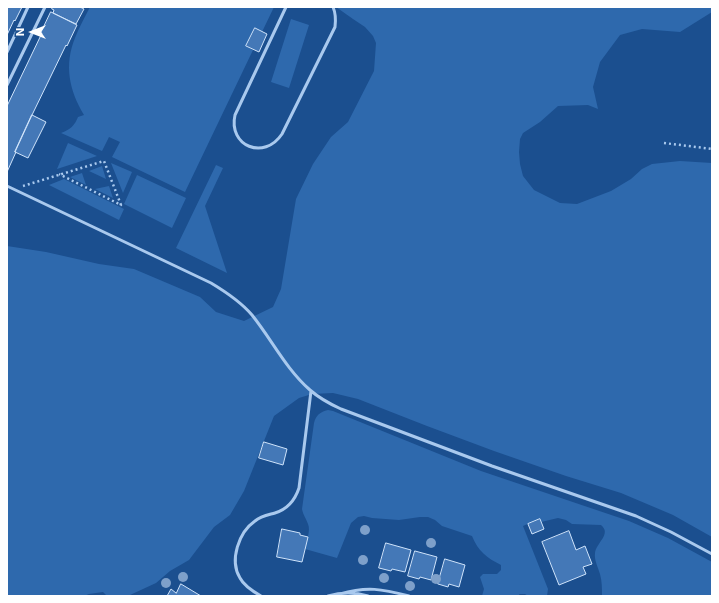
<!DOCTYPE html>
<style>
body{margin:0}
#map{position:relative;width:719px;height:603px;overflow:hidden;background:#1b4f8f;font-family:Inter,sans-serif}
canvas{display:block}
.frame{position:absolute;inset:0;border:8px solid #fff;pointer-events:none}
.north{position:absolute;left:12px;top:12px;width:40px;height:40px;-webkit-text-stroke:3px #1b4f8f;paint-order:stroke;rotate:270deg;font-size:11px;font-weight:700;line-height:16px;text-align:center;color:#fff}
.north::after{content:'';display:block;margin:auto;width:14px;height:18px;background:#fff;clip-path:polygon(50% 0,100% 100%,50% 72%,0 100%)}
</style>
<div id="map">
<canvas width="719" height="603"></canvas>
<div class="frame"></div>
<div class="north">N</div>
</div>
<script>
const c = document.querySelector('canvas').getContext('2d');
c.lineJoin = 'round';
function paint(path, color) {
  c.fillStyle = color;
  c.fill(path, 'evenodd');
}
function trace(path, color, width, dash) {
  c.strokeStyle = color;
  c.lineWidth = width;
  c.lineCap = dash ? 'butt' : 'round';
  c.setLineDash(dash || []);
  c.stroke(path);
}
paint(new Path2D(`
 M 90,7 L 274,7 L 262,32 L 255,28 L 246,46 L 253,50 L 185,192 L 112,157 L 120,142 L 109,137 L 102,151 L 61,133 C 70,130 75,125 78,117 L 84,115 C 69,90 64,65 75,38 C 79,27 85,17 90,7 Z
 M 336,7 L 712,7 L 712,12 L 680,32 L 642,29 L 620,35 L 600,62 L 593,87 L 598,109 L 588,105 L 558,106 L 540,122 L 523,133 L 520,139 L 519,152 L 520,164 L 523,176 L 534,190 L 560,203 L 577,204 L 611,191 L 631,179 L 642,169 L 652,164 L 680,161 L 712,163 L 712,537 L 673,515 L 621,493 L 566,476 L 494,451 L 427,426 L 358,399 L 333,393 L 312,394 L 299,398 L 274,416 L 244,491 L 230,515 L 214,527 L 189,560 L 170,571 L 156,583 L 130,595 L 126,596 L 107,596 L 103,592 L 89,594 L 84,596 L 7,596 L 7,246 L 46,252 L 99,264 L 134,269 L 200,297 L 216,312 L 244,321 L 273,307 L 281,289 L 296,199 L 313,164 L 331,137 L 348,122 L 374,71 L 376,43 L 373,36 L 365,27 L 353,19 Z
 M 291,19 L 309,25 L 289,88 L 271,82 Z
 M 68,143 L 97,156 L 57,169 Z
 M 111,163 L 132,172 L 123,193 Z
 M 216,165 L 223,168 L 205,206 L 227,273 L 176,248 Z
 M 102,166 L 106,179 L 89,171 Z
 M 82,173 L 86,185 L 70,177 Z
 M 137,175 L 186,198 L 172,228 L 124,204 Z
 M 64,179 L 124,209 L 119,220 L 49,185 Z
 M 109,186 L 113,198 L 95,189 Z
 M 328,410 L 333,411 L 481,471 L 629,521 L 668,538 L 712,562 L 712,596 L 602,596 C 602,589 602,581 600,574 C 598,567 594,560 595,553 C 596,543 612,534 601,525 L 572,524 L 566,520 L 558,518 L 541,522 L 539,519 L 523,526 L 548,589 L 547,596 L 528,596 L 525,594 L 519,594 L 520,596 L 482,596 L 484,589 L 480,577 L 483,574 L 497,574 L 501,570 L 501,565 C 487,558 478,551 472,536 L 442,526 L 435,520 L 428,517 L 420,517 L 399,520 L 372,518 L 364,516 L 358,517 L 351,523 L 337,558 L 305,549 C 306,541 311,531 308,524 C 306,518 303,515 302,509 L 314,423 C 316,415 320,412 328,410 Z`), '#2e69ad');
const building = new Path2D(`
 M 7,7 L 22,7 L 15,21 L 14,20 L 7,35 Z
 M 53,7 L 80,7 L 84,9 L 76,24 L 53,13 L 54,10 L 52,9 Z
 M 51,12 L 77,25 L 67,46 L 66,45 L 32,115 L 15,152 L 16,152 L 7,172 L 7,106 L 42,33 L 41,33 Z
 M 255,28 L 267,34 L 259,52 L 246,46 Z
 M 32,115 L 46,122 L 28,158 L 15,152 Z
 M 264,442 L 287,449 L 283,465 L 259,458 Z
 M 540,519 L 544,529 L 532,534 L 528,524 Z
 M 282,529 L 300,533 L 300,535 L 308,537 L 302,562 L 277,557 Z
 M 569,531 L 576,550 L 585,546 L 592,564 L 583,567 L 586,574 L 559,585 L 542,542 Z
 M 386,543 L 411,550 L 405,572 L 392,569 L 391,571 L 379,568 Z
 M 415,551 L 437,557 L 431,580 L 420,577 L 419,579 L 408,576 Z
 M 445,559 L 465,565 L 459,587 L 449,584 L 448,587 L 438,584 Z
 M 181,584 L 201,596 L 167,596 L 171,589 L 176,593 Z`);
paint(building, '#4478b7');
trace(building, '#cfe3fa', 1);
trace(new Path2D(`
 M 664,143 L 712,149
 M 23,186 L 104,161 L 121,205 L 59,174`), '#a9c9ee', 2.5, [2, 3]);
trace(new Path2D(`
 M 286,7 L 235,115 C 228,146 264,161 282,134 L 335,27 C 336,19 336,14 333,7
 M 7,52 L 28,7
 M 7,85 L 45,7
 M 7,186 L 211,283 C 226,292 241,302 252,315 C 272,340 286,369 310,390 C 319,398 330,404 341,409 L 492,466 L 636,516 L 671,532 L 712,554
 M 340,594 C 367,586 382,589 409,596
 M 261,596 C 254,592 244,586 240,578 C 229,560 239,532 255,521 C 261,516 268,515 275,513 C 288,509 295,500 299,488 L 311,391
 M 328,596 C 341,592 355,592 368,596`), '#a9c9ee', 3);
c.fillStyle = '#7ea0ca';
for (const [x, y] of [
 [365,530],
 [431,543],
 [363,560],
 [183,577],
 [384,578],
 [436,579],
 [166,583],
 [410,586]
]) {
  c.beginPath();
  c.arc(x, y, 5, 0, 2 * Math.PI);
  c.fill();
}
</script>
